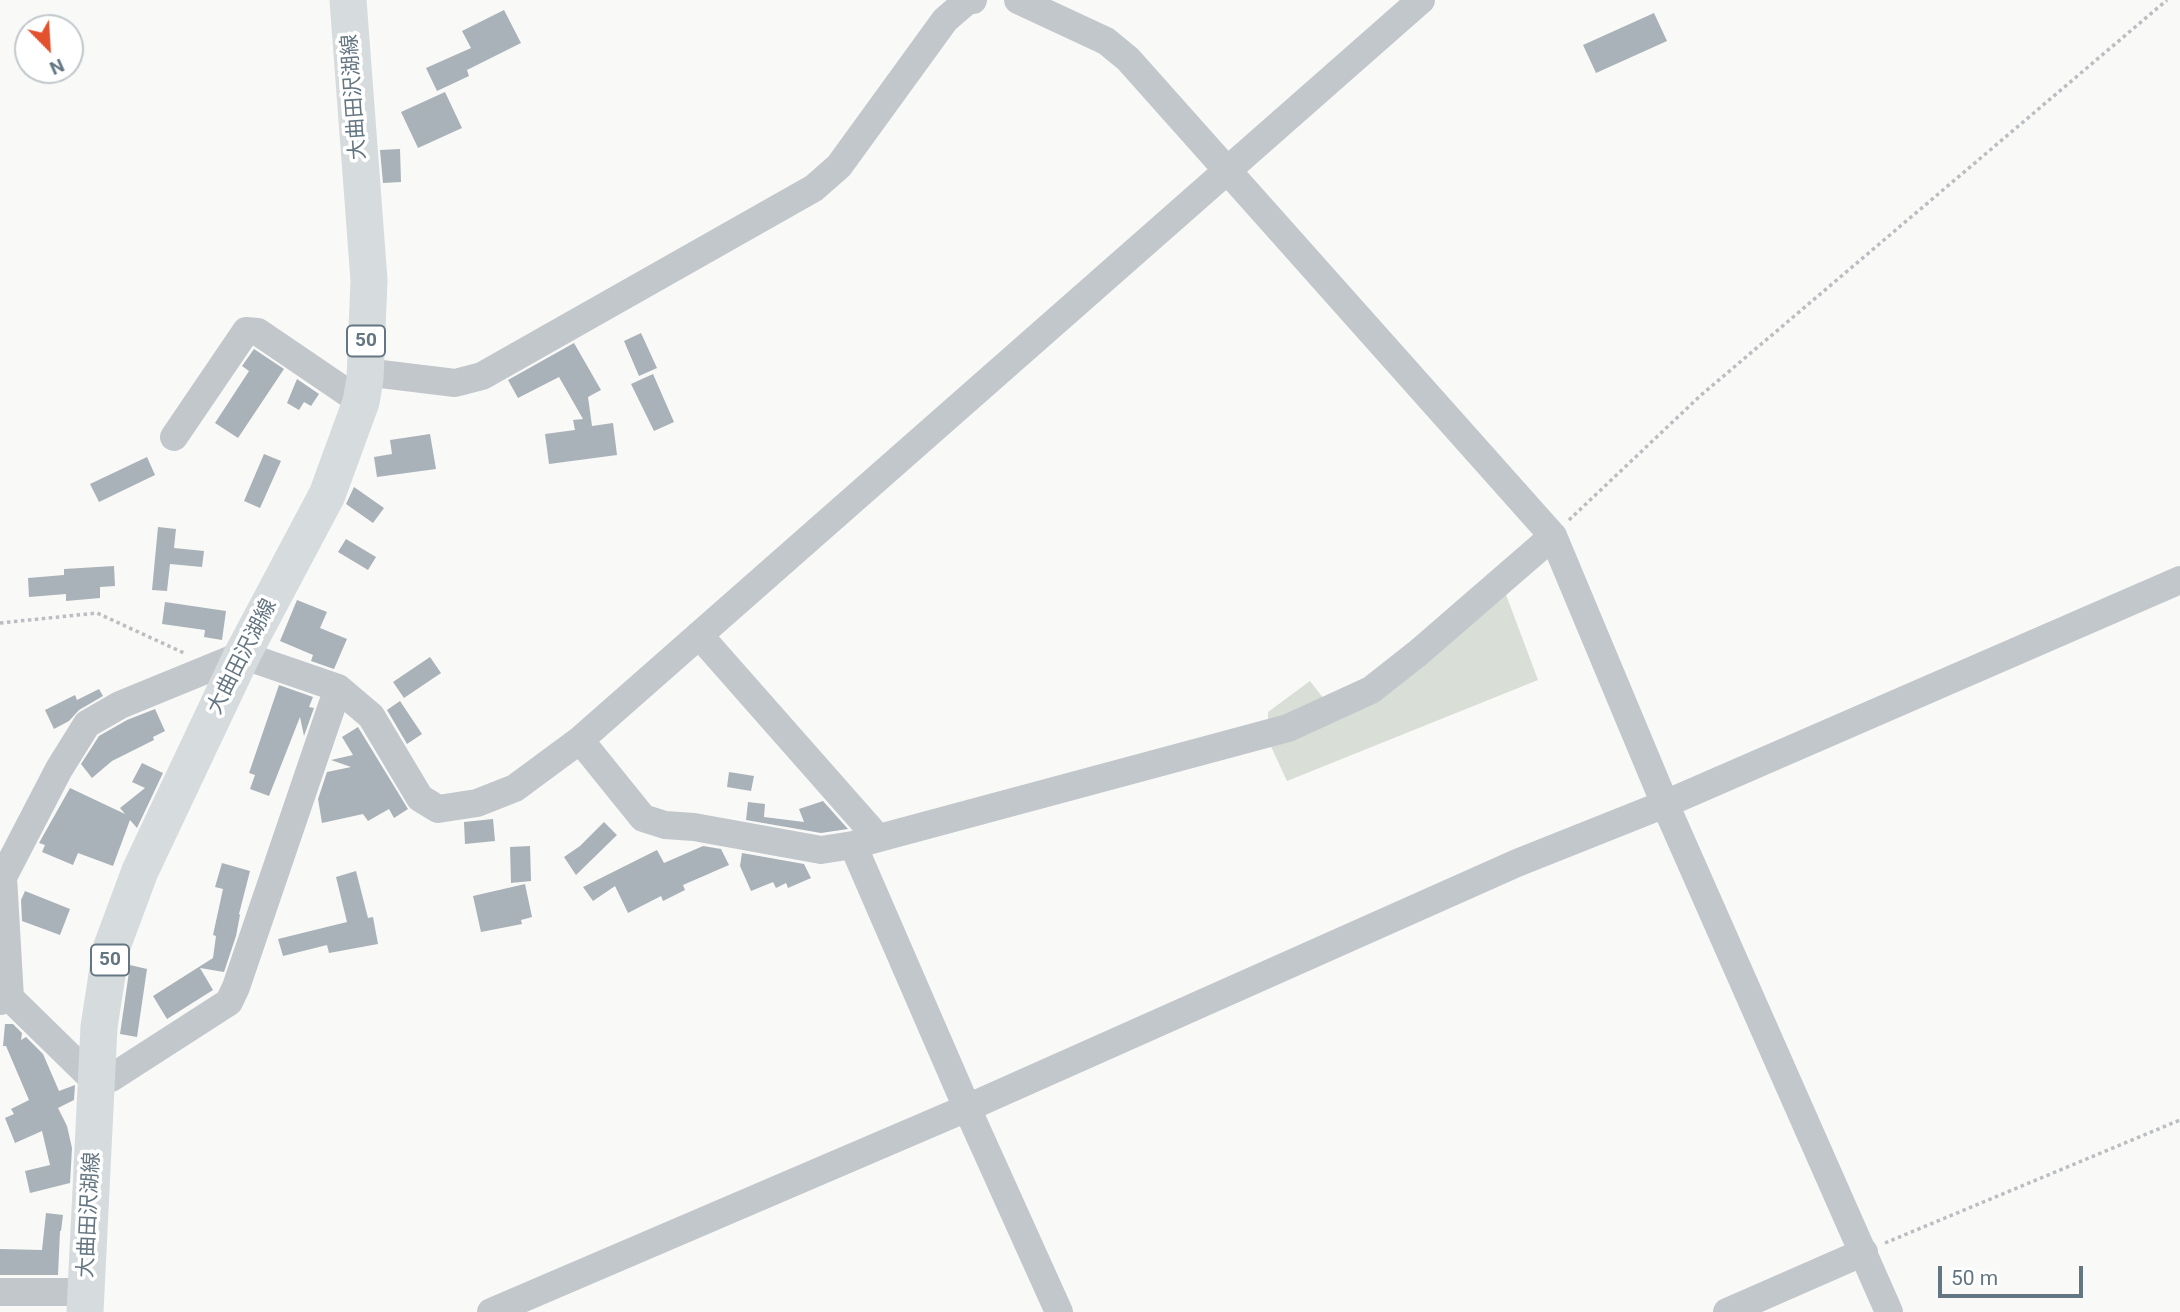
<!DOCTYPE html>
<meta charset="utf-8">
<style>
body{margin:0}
#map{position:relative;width:2180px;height:1312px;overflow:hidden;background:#f9f9f7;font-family:Roboto,sans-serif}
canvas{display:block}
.north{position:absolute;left:14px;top:14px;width:70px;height:70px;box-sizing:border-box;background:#fff;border:2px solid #c1c8cd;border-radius:50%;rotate:156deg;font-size:19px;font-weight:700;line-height:28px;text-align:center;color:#647682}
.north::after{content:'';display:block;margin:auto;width:24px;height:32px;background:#e3512d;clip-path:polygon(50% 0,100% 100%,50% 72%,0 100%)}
.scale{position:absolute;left:1938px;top:1266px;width:145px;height:32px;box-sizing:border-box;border:4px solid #647682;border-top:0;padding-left:9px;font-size:21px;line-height:24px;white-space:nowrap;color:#647682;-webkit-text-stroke:5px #fff;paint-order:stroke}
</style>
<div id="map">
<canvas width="2180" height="1312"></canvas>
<div class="north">N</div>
<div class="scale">50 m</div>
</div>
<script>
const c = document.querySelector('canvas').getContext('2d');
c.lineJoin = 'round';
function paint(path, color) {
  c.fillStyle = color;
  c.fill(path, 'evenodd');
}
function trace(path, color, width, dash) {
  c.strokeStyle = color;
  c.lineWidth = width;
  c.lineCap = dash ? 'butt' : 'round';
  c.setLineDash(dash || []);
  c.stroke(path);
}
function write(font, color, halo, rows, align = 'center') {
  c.font = font + ' Roboto,"Noto Sans JP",sans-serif';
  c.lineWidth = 7;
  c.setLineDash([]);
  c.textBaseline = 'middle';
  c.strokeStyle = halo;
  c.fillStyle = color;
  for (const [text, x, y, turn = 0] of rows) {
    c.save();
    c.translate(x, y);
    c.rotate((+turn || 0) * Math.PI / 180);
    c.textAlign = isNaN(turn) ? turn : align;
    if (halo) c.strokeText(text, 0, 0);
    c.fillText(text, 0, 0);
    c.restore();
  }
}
paint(new Path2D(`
 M 1505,592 L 1538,680 L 1287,781 L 1268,740 L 1268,712 L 1310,681 L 1327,703 Z`), '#d9ded6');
paint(new Path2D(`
 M 504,10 L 521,43 L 467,70 L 469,76 L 437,91 L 426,68 L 471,48 L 462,31 Z
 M 1654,13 L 1667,41 L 1596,73 L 1583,45 Z
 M 445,92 L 462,128 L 418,148 L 401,112 Z
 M 400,149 L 401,182 L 383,183 L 380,150 Z
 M 641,333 L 657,368 L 639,376 L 624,341 Z
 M 574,343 L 601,390 L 588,397 L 592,426 L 613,423 L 617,455 L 549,464 L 545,434 L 575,430 L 573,420 L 583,419 L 559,377 L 518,398 L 508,380 Z
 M 254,349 L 284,369 L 238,438 L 215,423 L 249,371 L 242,366 Z
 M 653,374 L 674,422 L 654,431 L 631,384 Z
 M 297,379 L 319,394 L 311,406 L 304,402 L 299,410 L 287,403 Z
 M 430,434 L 436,469 L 377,477 L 374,457 L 392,454 L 390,440 Z
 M 264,454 L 281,461 L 260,508 L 244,501 Z
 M 147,457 L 155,475 L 99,502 L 90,484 Z
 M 354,487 L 384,508 L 373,523 L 346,504 Z
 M 158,527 L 176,529 L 174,548 L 204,551 L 202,567 L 170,564 L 167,591 L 152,590 Z
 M 346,539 L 376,557 L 368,570 L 338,552 Z
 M 114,566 L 115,586 L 100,587 L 100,598 L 66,601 L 66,594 L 29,597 L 28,578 L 64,575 L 64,569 Z
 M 297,600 L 327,612 L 320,628 L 347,639 L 334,669 L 311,661 L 313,655 L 280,641 Z
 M 165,602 L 226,611 L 222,640 L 204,637 L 205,630 L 162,624 Z
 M 430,657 L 441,673 L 404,698 L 393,682 Z
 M 279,685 L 313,697 L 309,707 L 314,708 L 304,736 L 300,717 L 269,796 L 250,789 L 255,775 L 249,773 Z
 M 99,689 L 103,696 L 79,710 L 69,721 L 54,729 L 45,710 L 75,695 L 77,700 Z
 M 400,701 L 422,734 L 407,744 L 387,710 Z
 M 155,709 L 165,731 L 153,737 L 154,740 L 112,761 L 92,778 L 81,764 L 99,736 L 127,720 Z
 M 358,727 L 408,809 L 394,818 L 389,809 L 368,821 L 363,814 L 322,823 L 318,799 L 327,772 L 351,767 L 331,760 L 353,755 L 342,737 Z
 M 142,763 L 163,773 L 137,828 L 130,820 L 113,866 L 78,853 L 73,865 L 42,852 L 45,845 L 39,843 L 70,788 L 125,814 L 120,808 L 145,788 L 132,782 Z
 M 729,772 L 754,776 L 751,791 L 727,787 Z
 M 823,801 L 848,829 L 821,833 L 746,820 L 748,802 L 765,804 L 764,817 L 804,822 L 799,809 Z
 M 493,819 L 495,841 L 465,844 L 464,822 Z
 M 604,822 L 617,835 L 576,875 L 564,857 L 580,846 Z
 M 530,846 L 531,881 L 511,883 L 510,847 Z
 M 703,846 L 721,849 L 729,865 L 683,885 L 685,890 L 663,901 L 661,896 L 628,913 L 615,886 L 593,901 L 583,887 L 657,850 L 664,863 Z
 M 742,853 L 804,864 L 811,878 L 788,888 L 786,883 L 776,888 L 773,882 L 751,891 L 740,866 Z
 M 222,863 L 250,871 L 239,914 L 240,915 L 236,936 L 224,972 L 200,968 L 213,990 L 167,1019 L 153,996 L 213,958 L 216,936 L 213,935 L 223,889 L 215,887 Z
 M 356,871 L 368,918 L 373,917 L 378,944 L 329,953 L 327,945 L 283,956 L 278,939 L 347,922 L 336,877 Z
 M 525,884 L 532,917 L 521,920 L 522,924 L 481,932 L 473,896 Z
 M 25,891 L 70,909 L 60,935 L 22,921 L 21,900 Z
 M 130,965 L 147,969 L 137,1037 L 120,1034 Z
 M 5,1024 L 13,1024 L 22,1033 L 21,1040 L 26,1037 L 43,1054 L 59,1091 L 75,1085 L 74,1100 L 58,1108 L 67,1126 L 72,1148 L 70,1183 L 30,1193 L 25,1171 L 50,1165 L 42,1131 L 15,1143 L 5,1118 L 14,1114 L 11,1109 L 29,1100 L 6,1046 L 3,1046 Z
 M 46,1213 L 63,1215 L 61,1231 L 60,1231 L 58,1275 L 0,1275 L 0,1249 L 42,1250 Z`), '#a9b2b8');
trace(new Path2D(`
 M 1569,520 L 1700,396 L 2167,0
 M 0,623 L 97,613 L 184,653
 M 1885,1243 L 2180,1120`), '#babec1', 3.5, [3.5, 3.5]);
trace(new Path2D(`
 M 1018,0 L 1106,41 L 1128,59 L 1553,536 L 1665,804 L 1889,1312
 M 365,372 L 455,383 L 482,376 L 814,188 L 839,166 L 945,20 L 967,1 L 973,0
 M 174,437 L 246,331 L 258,332 L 361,402
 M 699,635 L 878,838
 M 580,740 L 643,818 L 665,825 L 694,827 L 821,850 L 853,845 L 1288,728 L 1371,690 L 1418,653 L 1553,536
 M 853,845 L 967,1108 L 1059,1312
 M 10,998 L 96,1082 L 111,1078 L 229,1002 L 236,987 L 338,688
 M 0,1001 L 10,998 L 3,877 L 59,769 L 87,724 L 120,705 L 242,655 L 338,688 L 371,716 L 420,798 L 438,809 L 477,803 L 515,788 L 580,740 L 1421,0
 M 0,1292 L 86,1292
 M 491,1312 L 967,1108 L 1517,863 L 1665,804 L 2180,580
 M 1727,1312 L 1864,1252`), '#c2c7cb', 28);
trace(new Path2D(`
 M 85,1312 L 99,1027 L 111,949 L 140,871 L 242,655 L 327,495 L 361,402 L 365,379 L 369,280 L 348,0`), '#d6dbde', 37);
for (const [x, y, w] of [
 [366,341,38],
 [110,960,38]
]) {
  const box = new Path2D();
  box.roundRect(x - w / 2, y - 15.5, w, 31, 5);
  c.fillStyle = '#fff';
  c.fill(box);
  trace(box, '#647682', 2);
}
write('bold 19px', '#647682', null, [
 ["50",366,341],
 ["50",110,960]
]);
write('21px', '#647682', '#fff', [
 ["大曲田沢湖線",355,97,-94],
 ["大曲田沢湖線",243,657,-63],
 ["大曲田沢湖線",90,1215,-87]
]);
</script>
